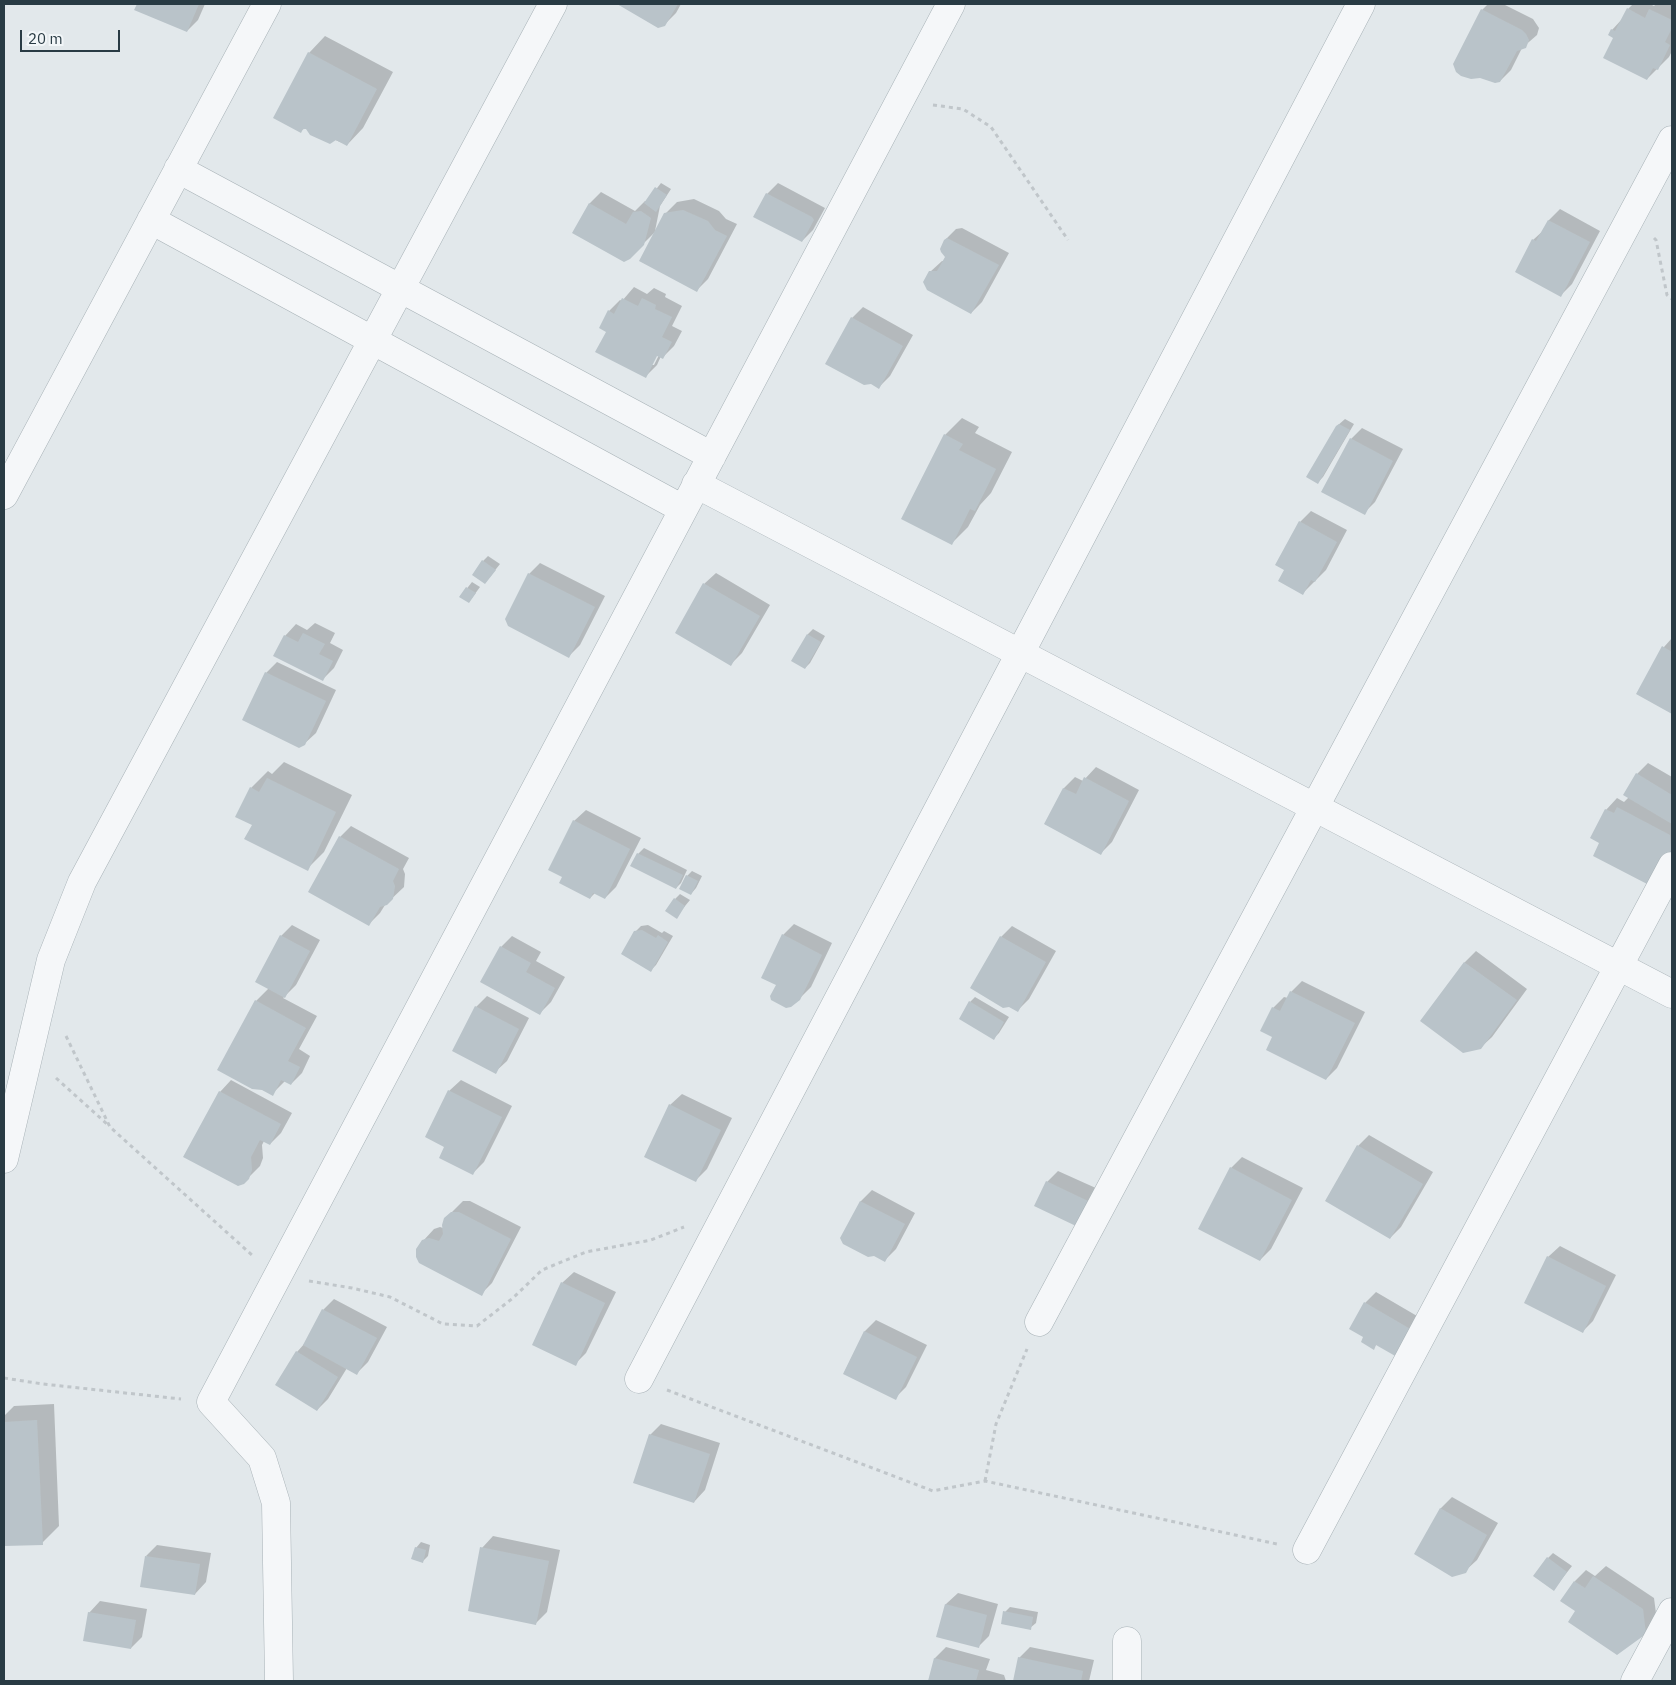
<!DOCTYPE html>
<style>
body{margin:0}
#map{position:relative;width:1676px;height:1685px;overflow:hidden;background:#e2e8eb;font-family:"IBM Plex Sans",sans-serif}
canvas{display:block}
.frame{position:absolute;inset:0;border:5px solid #293b44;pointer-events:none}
.scale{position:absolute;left:20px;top:30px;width:100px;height:22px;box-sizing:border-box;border:2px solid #293b44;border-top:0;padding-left:6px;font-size:15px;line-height:18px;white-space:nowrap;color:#293b44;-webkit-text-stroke:4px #f2f6f8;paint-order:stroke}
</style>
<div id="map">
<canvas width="1676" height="1685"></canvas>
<div class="frame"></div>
<div class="scale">20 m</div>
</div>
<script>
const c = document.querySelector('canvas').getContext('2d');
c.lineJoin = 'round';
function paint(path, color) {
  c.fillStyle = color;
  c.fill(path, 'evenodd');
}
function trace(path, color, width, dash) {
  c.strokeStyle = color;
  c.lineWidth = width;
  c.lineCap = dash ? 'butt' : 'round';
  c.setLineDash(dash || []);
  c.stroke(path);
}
paint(new Path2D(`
 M 138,4 L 205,4 L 198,20 L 187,31 L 136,10 Z
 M 620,4 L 681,4 L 676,13 L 664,25 L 658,26 Z
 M 1488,4 L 1503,4 L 1533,19 L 1539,28 L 1537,35 L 1522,48 L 1511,70 L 1500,81 L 1482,10 Z
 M 1633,4 L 1650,4 L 1654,6 L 1656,4 L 1672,4 L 1672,51 L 1669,57 L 1647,79 L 1614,37 L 1612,30 L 1623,18 L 1628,9 Z
 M 325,36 L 393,72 L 363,128 L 347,145 L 307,128 L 305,128 L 301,131 L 309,53 Z
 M 661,183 L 671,189 L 660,206 L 655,231 L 665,214 L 677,202 L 694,199 L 719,211 L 726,219 L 737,224 L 708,279 L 697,290 L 655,232 L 629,258 L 574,233 L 590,203 L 601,192 L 635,211 L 645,201 L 647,201 Z
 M 778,183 L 825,208 L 813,230 L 802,241 L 767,194 Z
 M 1560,209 L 1600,231 L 1572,284 L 1561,295 L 1533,240 L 1545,229 L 1549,220 Z
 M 962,228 L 1009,253 L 982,302 L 971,313 L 930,272 L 942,261 L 944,261 L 946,257 L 945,240 L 956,229 Z
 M 634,287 L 647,294 L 654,288 L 666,294 L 665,297 L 682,306 L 672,326 L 682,331 L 674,346 L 663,357 L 661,356 L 657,365 L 646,376 L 607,331 L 609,311 L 620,300 L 622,301 ZM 659,350 L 661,351 L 654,365 L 651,365 Z
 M 863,307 L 913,335 L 890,376 L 879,387 L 852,318 Z
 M 962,418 L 979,427 L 975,433 L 1012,452 L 991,493 L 980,505 L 968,527 L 951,544 L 945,435 Z
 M 1345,419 L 1354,424 L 1323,477 L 1318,482 L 1337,426 Z
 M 1362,428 L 1403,449 L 1375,502 L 1364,513 L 1351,439 Z
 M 1311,511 L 1347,530 L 1326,570 L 1303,593 L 1286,569 L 1300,522 Z
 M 488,556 L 500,564 L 485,583 L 483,561 Z
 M 540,563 L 605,596 L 580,645 L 569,656 L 529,574 Z
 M 716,573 L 770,605 L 742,653 L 731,664 L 704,584 Z
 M 472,582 L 480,587 L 469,602 L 461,596 Z
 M 315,623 L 335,633 L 330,643 L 343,650 L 334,668 L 323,679 L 285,636 L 296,624 L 307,630 Z
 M 813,629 L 825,636 L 810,663 L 805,668 L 808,634 Z
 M 1672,638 L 1672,712 L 1638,694 L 1664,647 Z
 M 277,662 L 336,690 L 316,733 L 304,744 L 266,673 Z
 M 284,762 L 352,795 L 324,852 L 307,869 L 253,824 L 251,788 L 268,771 L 272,774 Z
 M 1648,763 L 1672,777 L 1672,859 L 1601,843 L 1606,810 L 1617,798 L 1624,802 L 1629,797 L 1637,774 Z
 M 1096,767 L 1139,790 L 1112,842 L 1101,853 L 1045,824 L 1064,788 L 1075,777 L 1083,781 Z
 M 586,810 L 641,838 L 616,887 L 605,898 L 595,893 L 590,898 L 563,877 L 574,821 Z
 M 351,826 L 409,858 L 403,869 L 405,874 L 404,887 L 385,905 L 380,913 L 369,924 L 340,837 Z
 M 644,848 L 687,870 L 681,883 L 676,888 L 632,866 L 638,854 Z
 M 692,871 L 702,876 L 696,888 L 691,894 L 687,876 Z
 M 680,894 L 690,900 L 676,917 L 675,899 Z
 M 794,924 L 832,943 L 811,987 L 799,999 L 777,984 L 783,935 Z
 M 292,925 L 320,940 L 296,985 L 283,998 L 317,1016 L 299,1049 L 310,1056 L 302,1073 L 291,1084 L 285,1081 L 272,1094 L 219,1070 L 256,1001 L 269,988 L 281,936 Z
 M 648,925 L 662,933 L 664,931 L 673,936 L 656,965 L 651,970 L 635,932 L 641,926 Z
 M 1012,926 L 1056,951 L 1029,999 L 1018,1010 L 1001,937 Z
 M 512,936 L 541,952 L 536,961 L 565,977 L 551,1002 L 540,1013 L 501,947 Z
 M 1476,951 L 1527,989 L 1492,1037 L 1480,1048 L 1422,1021 L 1465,962 Z
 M 1302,981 L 1365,1012 L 1337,1068 L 1326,1079 L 1274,1036 L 1273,1008 L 1284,997 L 1288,998 L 1291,992 Z
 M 487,996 L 529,1018 L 507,1061 L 495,1072 L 476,1007 Z
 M 975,997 L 1009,1017 L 999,1033 L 994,1038 L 970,1002 Z
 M 231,1080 L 292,1113 L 281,1133 L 270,1144 L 264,1141 L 262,1145 L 263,1158 L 260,1166 L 248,1178 L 220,1092 Z
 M 461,1080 L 512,1106 L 484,1162 L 473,1173 L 446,1146 L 449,1091 Z
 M 682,1094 L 732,1118 L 707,1169 L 696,1180 L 670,1105 Z
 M 1369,1135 L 1433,1172 L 1401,1227 L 1390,1238 L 1358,1146 Z
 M 1242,1157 L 1303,1188 L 1271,1249 L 1260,1260 L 1231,1168 Z
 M 1058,1171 L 1098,1189 L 1086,1213 L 1047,1182 Z
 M 872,1190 L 915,1213 L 896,1249 L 885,1260 L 842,1238 L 861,1201 Z
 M 463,1201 L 470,1201 L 521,1227 L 492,1283 L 481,1294 L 423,1241 L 434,1229 L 440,1227 L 443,1228 L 446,1218 Z
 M 1560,1246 L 1616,1275 L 1593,1321 L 1582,1332 L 1548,1257 Z
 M 574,1272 L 616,1292 L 586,1353 L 575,1364 L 562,1283 Z
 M 1376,1292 L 1429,1323 L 1377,1344 L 1373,1348 L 1365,1337 L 1365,1303 Z
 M 334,1299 L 387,1327 L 368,1362 L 357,1373 L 347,1368 L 328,1399 L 317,1410 L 297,1352 L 305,1343 L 323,1310 Z
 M 876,1320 L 927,1345 L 906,1387 L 895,1398 L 844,1373 L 865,1331 Z
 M 54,1404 L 59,1526 L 42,1543 L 4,1545 L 4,1416 L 14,1406 Z
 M 661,1424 L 720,1443 L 705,1490 L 694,1502 L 650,1435 Z
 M 1452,1497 L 1498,1523 L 1477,1560 L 1465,1571 L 1415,1554 L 1441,1508 Z
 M 493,1536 L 560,1550 L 547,1612 L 536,1623 L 482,1548 Z
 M 421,1542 L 430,1545 L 428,1556 L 423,1561 L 416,1548 Z
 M 157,1545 L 211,1553 L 206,1582 L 195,1594 L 146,1556 Z
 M 1553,1553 L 1572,1566 L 1554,1589 L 1548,1558 Z
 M 1606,1566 L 1654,1598 L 1657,1621 L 1645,1633 L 1577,1610 L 1575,1581 L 1586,1570 L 1595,1576 Z
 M 958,1593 L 998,1604 L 989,1636 L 978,1647 L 938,1636 L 946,1604 Z
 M 100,1601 L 147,1609 L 142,1637 L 131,1648 L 89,1613 Z
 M 1010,1607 L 1038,1612 L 1036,1623 L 1030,1628 L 1005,1612 Z
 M 946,1647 L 990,1659 L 986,1670 L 1004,1675 L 1006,1681 L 929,1681 L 935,1658 Z
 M 1030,1647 L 1094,1660 L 1089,1681 L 1014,1681 L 1019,1658 Z`), '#0003');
paint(new Path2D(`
 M 137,4 L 199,4 L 187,32 L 134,10 Z
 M 617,4 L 678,4 L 665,26 L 658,28 Z
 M 1627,8 L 1645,18 L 1649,9 L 1672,20 L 1672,28 L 1665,42 L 1670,45 L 1658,70 L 1653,68 L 1647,80 L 1603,58 L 1613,38 L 1608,35 L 1611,29 L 1615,31 Z
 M 1481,9 L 1522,30 L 1526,34 L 1529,40 L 1526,48 L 1517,51 L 1500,82 L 1495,83 L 1480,78 L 1471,79 L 1461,76 L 1456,72 L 1453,64 Z
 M 308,52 L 377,89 L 347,146 L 336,140 L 330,144 L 310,135 L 306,129 L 303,129 L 301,133 L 273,118 Z
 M 655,187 L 667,195 L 656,212 L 644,203 Z
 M 766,193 L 812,217 L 814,220 L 802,242 L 753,217 Z
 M 589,203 L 626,224 L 633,212 L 641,211 L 651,218 L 644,245 L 630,259 L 624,262 L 572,233 Z
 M 683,210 L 708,221 L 715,230 L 727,236 L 697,292 L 639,261 L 664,213 Z
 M 1548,220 L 1590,242 L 1561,297 L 1515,272 L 1532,239 L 1536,241 Z
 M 947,238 L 999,265 L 971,314 L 927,290 L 923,282 L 929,271 L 937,271 L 945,257 L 941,252 L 940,249 L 944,240 Z
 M 622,298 L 638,306 L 642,298 L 656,305 L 655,309 L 672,317 L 662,337 L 672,342 L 663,359 L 657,356 L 646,378 L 595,352 L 606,332 L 599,328 L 608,310 L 614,314 Z
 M 851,317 L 903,346 L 879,389 L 871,384 L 864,385 L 825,364 Z
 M 1339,424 L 1350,430 L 1318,484 L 1306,477 L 1336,426 Z
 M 944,434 L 963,444 L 959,450 L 996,469 L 975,511 L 970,509 L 952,545 L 901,519 Z
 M 1350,438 L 1393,461 L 1365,515 L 1321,492 Z
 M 1299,521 L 1337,542 L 1315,582 L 1311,580 L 1303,595 L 1278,581 L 1284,570 L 1275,565 Z
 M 482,560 L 496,570 L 485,584 L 472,575 Z
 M 528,573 L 595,607 L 569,658 L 508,626 L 505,619 Z
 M 703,583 L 760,616 L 731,666 L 675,633 Z
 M 466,587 L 476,593 L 469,603 L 459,597 Z
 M 303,633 L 325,644 L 319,654 L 333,661 L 323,681 L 273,656 L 284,635 L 298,642 Z
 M 807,634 L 821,642 L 805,669 L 791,661 Z
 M 1662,646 L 1672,652 L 1672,714 L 1636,694 Z
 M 265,672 L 326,701 L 305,745 L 299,748 L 242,720 Z
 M 1636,773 L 1672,795 L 1672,824 L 1623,795 Z
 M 1084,777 L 1129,801 L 1101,855 L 1044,824 L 1063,788 L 1076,794 Z
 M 267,778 L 336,812 L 308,871 L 244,839 L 252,825 L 235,817 L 250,787 L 259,792 Z
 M 1617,807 L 1670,835 L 1672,861 L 1649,885 L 1593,856 L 1599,843 L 1590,838 L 1605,809 L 1614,813 Z
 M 573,820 L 630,849 L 605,899 L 593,893 L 590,899 L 559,883 L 562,877 L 548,870 Z
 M 339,836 L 399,869 L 393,881 L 395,886 L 393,899 L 387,905 L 380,907 L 369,926 L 308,892 Z
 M 637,853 L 683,875 L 676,889 L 630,866 Z
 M 686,875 L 698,881 L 691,895 L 679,889 Z
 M 674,898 L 685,906 L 677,919 L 665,911 Z
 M 642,930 L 656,938 L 658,935 L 668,942 L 651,972 L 621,954 L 634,931 Z
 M 782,934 L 822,955 L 800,1000 L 791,1007 L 786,1008 L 771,1000 L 770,996 L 776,985 L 761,978 Z
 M 280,935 L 310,951 L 285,998 L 255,982 Z
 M 1000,936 L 1046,962 L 1018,1012 L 1009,1007 L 1003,1008 L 970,988 Z
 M 500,946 L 531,963 L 526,972 L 555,988 L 540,1015 L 480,982 Z
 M 1464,962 L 1517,1000 L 1481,1049 L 1463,1053 L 1420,1021 Z
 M 1290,991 L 1355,1023 L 1326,1080 L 1266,1050 L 1272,1037 L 1260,1031 L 1272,1007 L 1280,1011 Z
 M 255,1000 L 306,1028 L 288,1061 L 300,1067 L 291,1085 L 281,1080 L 273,1096 L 262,1090 L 252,1089 L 217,1070 Z
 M 969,1001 L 1004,1022 L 994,1040 L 959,1019 Z
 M 475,1006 L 519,1029 L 496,1074 L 452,1051 Z
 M 448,1090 L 502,1117 L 473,1175 L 439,1158 L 444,1147 L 425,1137 Z
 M 219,1091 L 281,1124 L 270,1145 L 260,1140 L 251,1157 L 252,1170 L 249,1179 L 244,1184 L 238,1186 L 183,1157 Z
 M 669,1104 L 721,1130 L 696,1182 L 644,1157 Z
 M 1357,1145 L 1423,1184 L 1390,1239 L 1325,1201 Z
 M 1230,1167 L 1292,1200 L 1260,1261 L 1198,1229 Z
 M 1046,1181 L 1088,1201 L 1076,1226 L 1034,1206 Z
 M 860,1201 L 905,1224 L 885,1262 L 874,1256 L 868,1257 L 843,1244 L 840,1238 Z
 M 451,1212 L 459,1212 L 511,1239 L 482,1296 L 419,1263 L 416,1257 L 416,1249 L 422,1240 L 429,1238 L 439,1241 L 443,1234 L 442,1225 L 444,1218 Z
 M 1547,1256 L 1606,1286 L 1583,1333 L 1524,1303 Z
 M 561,1282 L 605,1303 L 576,1366 L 532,1345 Z
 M 1364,1302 L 1419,1334 L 1404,1361 L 1376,1345 L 1374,1350 L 1361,1342 L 1363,1337 L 1349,1329 Z
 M 322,1309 L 377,1338 L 357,1375 L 303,1345 Z
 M 864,1331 L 917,1357 L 896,1400 L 843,1374 Z
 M 296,1351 L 338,1377 L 317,1411 L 275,1385 Z
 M 37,1420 L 43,1545 L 4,1546 L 4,1422 Z
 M 649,1434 L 710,1454 L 694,1503 L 633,1483 Z
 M 1440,1508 L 1487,1535 L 1466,1573 L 1452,1577 L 1414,1554 Z
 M 415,1547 L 426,1550 L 423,1563 L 411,1559 Z
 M 480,1547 L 549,1561 L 536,1625 L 468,1611 Z
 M 145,1556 L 200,1564 L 195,1595 L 140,1587 Z
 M 1547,1557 L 1567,1572 L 1554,1591 L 1533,1576 Z
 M 1593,1576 L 1643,1609 L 1646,1634 L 1617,1655 L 1568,1622 L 1575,1611 L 1560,1601 L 1574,1581 L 1585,1588 Z
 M 945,1604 L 987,1615 L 979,1648 L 936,1637 Z
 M 1003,1611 L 1033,1617 L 1031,1630 L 1001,1624 Z
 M 88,1612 L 136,1620 L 131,1649 L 83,1641 Z
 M 1018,1657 L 1083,1671 L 1081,1681 L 1013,1681 Z
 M 934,1658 L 979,1670 L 976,1681 L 928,1681 Z`), '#b9c3c9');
const minor = new Path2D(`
 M 178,169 L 712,456
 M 151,220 L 683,509
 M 696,484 L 1672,994
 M 4,495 L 267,4
 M 4,1159 L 51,960 L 82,882 L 553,4
 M 1039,1322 L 1672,140
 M 639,1379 L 1361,4
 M 1307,1550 L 1672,866
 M 1127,1641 L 1127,1681
 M 279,1681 L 276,1503 L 262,1458 L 211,1402 L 951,4
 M 1635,1681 L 1672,1612`);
trace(minor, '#a7b1b6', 29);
trace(new Path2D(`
 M 933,105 L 963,109 L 991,127 L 1068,240
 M 1654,238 L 1656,240 L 1667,295 L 1672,299
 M 66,1036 L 110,1127 L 253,1256
 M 56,1078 L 107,1124
 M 309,1281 L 352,1288 L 390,1297 L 443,1324 L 477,1326 L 513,1298 L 542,1270 L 586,1252 L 651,1240 L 684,1227
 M 4,1378 L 43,1384 L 181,1399
 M 667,1390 L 933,1491 L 985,1481 L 1277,1544
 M 985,1481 L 996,1424 L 1027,1349`), '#c0c6ca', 3, [4, 4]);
trace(minor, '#f5f7f9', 28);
</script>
